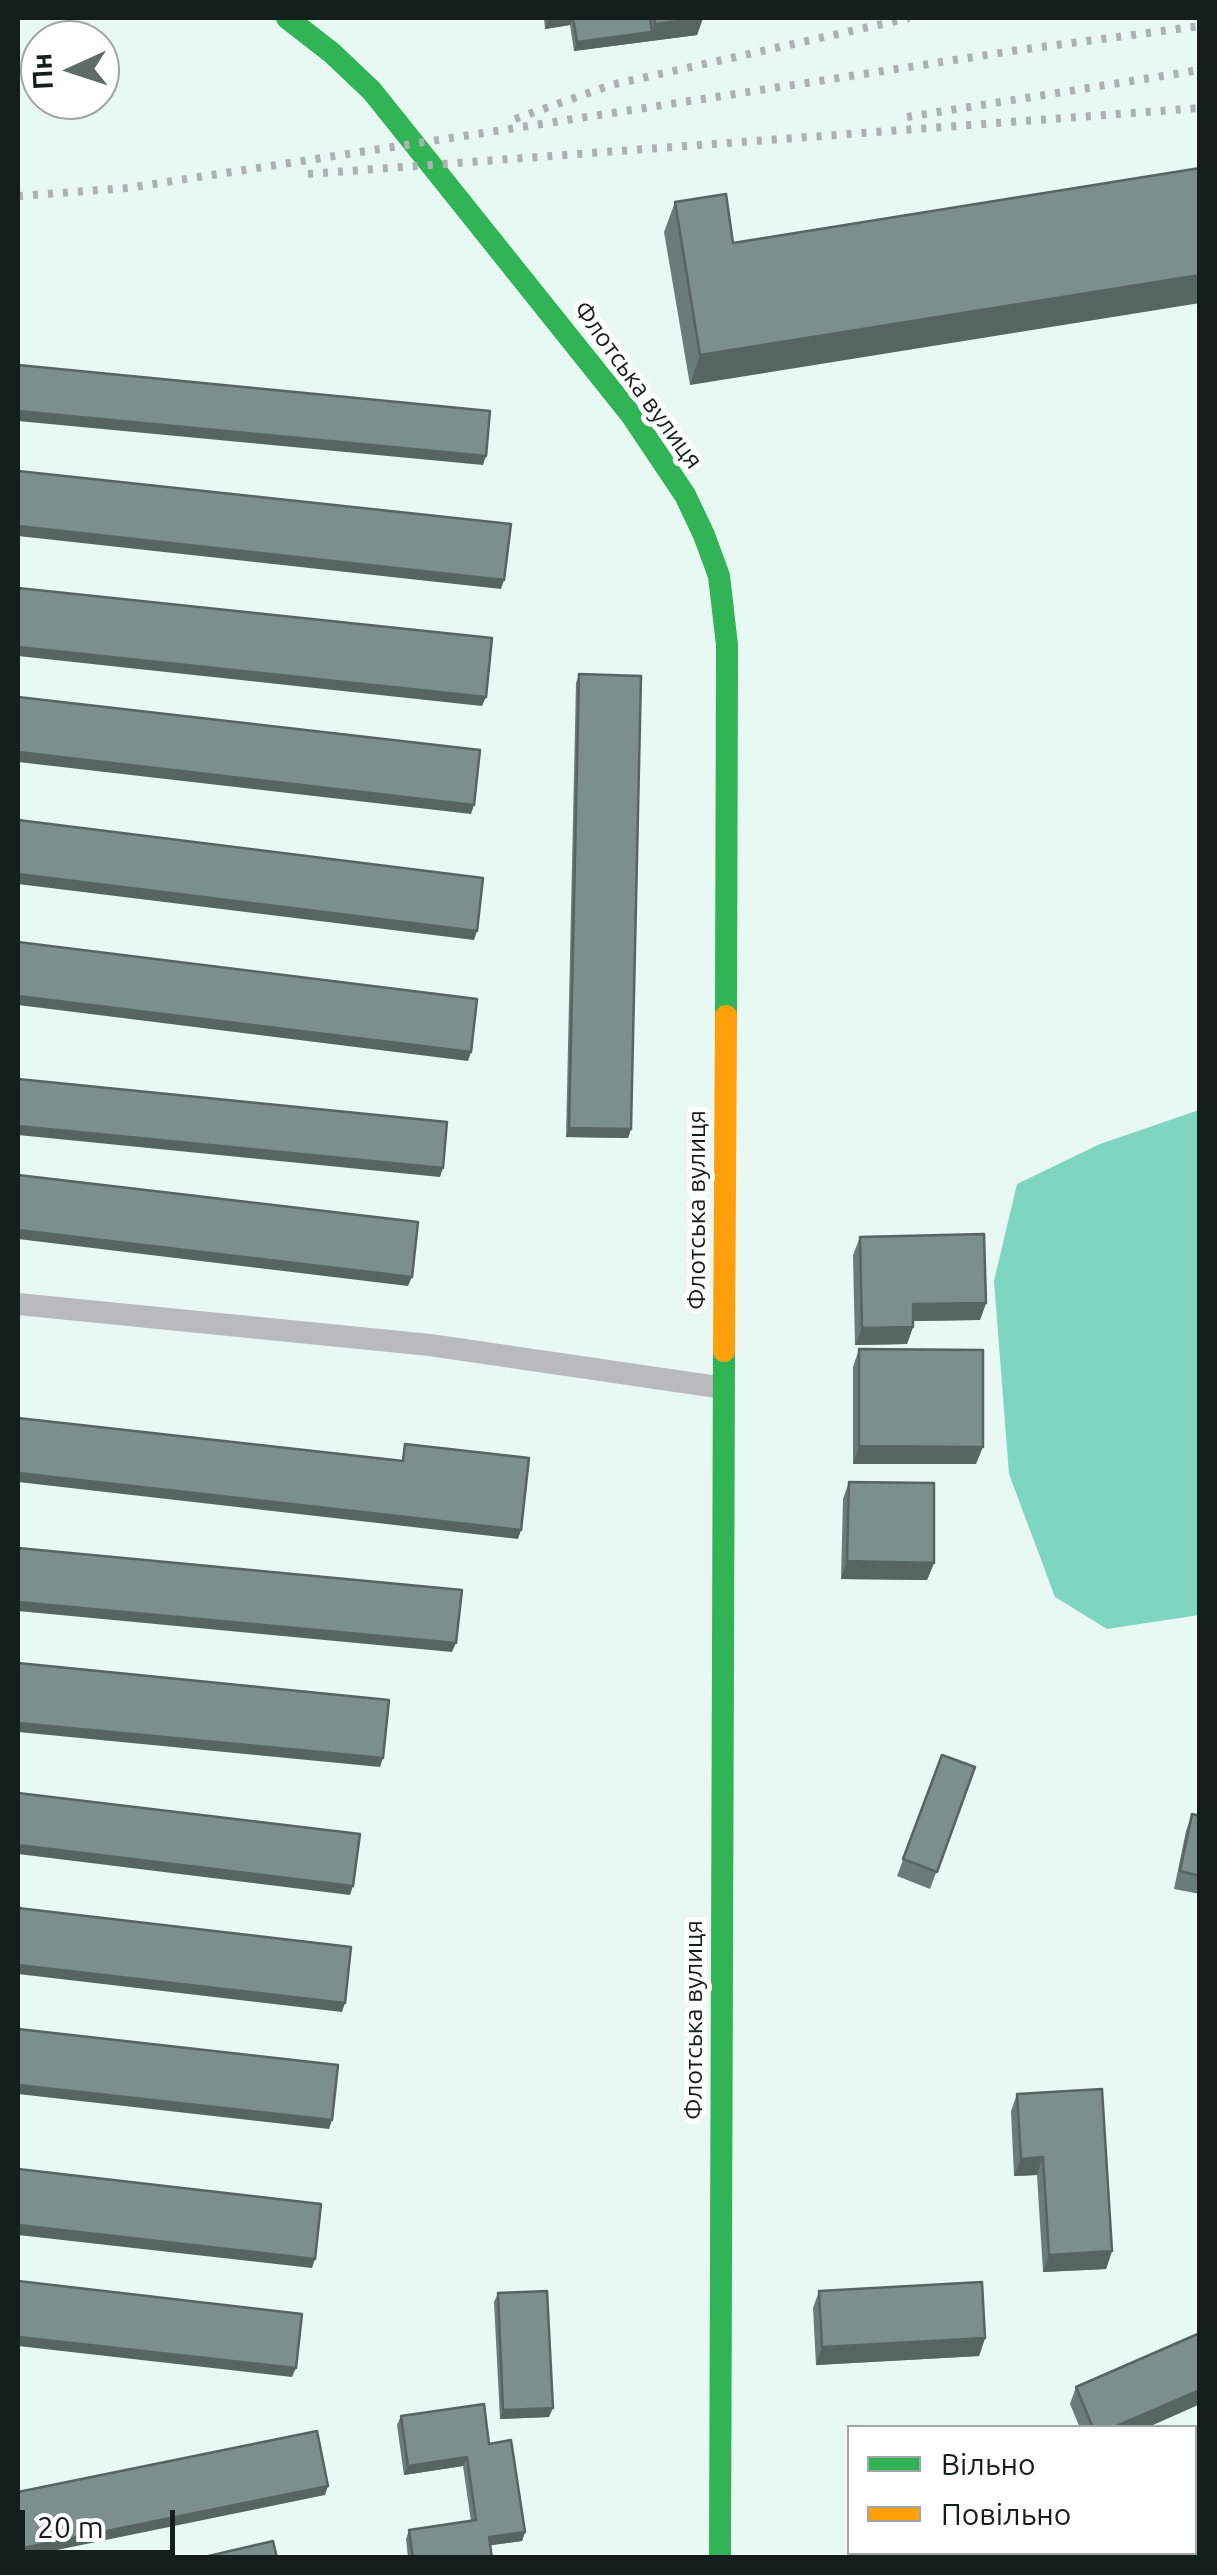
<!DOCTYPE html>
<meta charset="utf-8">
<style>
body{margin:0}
#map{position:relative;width:1217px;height:2575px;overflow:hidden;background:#e8f8f3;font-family:Ubuntu,sans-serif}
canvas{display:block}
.frame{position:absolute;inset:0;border:20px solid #141f1c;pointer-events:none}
.legend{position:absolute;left:847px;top:2425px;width:350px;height:130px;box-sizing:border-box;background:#fff;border:2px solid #a1a5a4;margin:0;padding:12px 18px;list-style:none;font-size:30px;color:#141f1c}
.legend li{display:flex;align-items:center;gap:20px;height:50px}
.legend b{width:50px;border:2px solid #a1a5a4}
.north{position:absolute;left:20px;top:20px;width:100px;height:100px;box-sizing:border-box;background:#fff;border:2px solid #a1a5a4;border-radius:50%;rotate:267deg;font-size:28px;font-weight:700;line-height:40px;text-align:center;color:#141f1c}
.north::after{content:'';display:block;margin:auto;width:35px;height:45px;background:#5e6b67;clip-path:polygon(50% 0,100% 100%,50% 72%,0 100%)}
.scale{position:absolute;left:20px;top:2510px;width:155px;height:45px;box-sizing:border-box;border:5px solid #141f1c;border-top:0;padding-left:12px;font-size:30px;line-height:35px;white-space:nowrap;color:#141f1c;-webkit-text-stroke:8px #fff;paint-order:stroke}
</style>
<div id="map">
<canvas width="1217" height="2575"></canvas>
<div class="frame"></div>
<ul class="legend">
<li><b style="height:12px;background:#30b455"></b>Вільно</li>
<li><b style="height:12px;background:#ff9f0a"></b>Повільно</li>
</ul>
<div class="north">Пн</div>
<div class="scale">20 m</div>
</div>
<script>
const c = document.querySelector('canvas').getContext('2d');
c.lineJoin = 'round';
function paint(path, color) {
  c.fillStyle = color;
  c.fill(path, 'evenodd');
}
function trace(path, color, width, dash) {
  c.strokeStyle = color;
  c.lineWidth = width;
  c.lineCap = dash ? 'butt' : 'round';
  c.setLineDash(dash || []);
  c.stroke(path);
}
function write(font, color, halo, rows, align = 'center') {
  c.font = font + ' Ubuntu,sans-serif';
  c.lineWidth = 10;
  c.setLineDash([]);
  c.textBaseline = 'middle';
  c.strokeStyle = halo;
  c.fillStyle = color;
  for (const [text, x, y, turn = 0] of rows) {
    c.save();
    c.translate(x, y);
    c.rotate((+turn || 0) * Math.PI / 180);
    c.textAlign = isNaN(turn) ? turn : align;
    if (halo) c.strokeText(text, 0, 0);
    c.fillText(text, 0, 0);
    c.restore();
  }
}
paint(new Path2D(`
 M 1199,1110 L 1199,1615 L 1107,1629 L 1055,1597 L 1009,1474 L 994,1281 L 1017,1184 L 1100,1144 Z`), '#7fd6c0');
trace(new Path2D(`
 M 18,1304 L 430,1345 L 724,1388`), '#b9babb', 22);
trace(new Path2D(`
 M 287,18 L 332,53 L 372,91 L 632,416 L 685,495 L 704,535 L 719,576 L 727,645 L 726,1016
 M 720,2558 L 724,1351`), '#30b455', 22);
trace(new Path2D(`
 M 724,1351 L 726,1016`), '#ff9f0a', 22);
trace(new Path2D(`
 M 907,117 L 1200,70
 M 515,119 L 611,85 L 909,18
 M 308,174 L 1200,108
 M 18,196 L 128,188 L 1019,50 L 1200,26`), '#adb1b1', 8, [5, 10]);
paint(new Path2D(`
 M 544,18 L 703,18 L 697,35 L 574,51 L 570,25 L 545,29 Z
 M 1200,168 L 690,385 L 664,232 L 675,202 L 733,243 Z
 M 579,674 L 631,1129 L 628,1138 L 566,1137 L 576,683 Z
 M 860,1237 L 986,1303 L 980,1320 L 913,1321 L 913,1327 L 907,1344 L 855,1345 L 853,1255 Z
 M 859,1349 L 976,1464 L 853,1464 L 853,1367 Z
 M 849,1482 L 934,1563 L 927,1580 L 841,1579 L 843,1499 Z
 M 942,1755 L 975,1767 L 930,1889 L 897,1876 Z
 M 1192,1814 L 1200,1816 L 1200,1894 L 1174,1889 L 1186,1831 Z
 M 1017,2094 L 1112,2251 L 1106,2269 L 1043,2272 L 1037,2175 L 1014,2176 L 1011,2111 Z
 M 819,2291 L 985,2338 L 979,2356 L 816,2365 L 813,2308 Z
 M 498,2293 L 549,2417 L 500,2419 L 494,2302 Z
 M 1200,2333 L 1200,2404 L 1146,2428 L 1080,2428 L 1070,2404 L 1076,2387 Z
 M 401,2416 L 489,2444 L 525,2532 L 522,2541 L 490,2545 L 492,2558 L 408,2558 L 406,2539 L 409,2530 L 471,2521 L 463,2466 L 404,2475 L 397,2425 Z`), '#6b7c78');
paint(new Path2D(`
 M 565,18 L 573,18 L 570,25 L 545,29 L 548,20 Z
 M 703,18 L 697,35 L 574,51 L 577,42 L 652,32 L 655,24 Z
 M 1200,275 L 1200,303 L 690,385 L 700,355 Z
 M 18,411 L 486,456 L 483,465 L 18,421 Z
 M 18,526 L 504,580 L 501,589 L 18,536 Z
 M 18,647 L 486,697 L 482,706 L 18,656 Z
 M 18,752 L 474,805 L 471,814 L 18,762 Z
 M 18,874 L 477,931 L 474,940 L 18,884 Z
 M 18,996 L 471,1052 L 468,1061 L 18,1005 Z
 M 18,1126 L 443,1168 L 440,1177 L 18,1135 Z
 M 569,1128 L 631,1129 L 628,1138 L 566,1137 Z
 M 18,1230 L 412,1277 L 408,1286 L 18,1239 Z
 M 986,1303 L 980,1320 L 907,1321 L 913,1304 Z
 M 913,1327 L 907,1344 L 855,1345 L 862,1328 Z
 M 859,1446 L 983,1447 L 976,1464 L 853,1464 Z
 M 18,1473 L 521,1530 L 518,1539 L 18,1482 Z
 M 847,1561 L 934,1563 L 927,1580 L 841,1579 Z
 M 18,1602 L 456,1643 L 452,1652 L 18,1611 Z
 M 18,1723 L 383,1758 L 380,1767 L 18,1732 Z
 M 18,1845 L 353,1886 L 350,1895 L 18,1854 Z
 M 18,1965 L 345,2003 L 342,2012 L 18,1974 Z
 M 18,2085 L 332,2120 L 329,2129 L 18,2094 Z
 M 1043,2157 L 1037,2175 L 1014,2176 L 1021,2159 Z
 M 18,2225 L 315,2259 L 312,2268 L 18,2235 Z
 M 1112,2251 L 1106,2269 L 1043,2272 L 1049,2255 Z
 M 18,2337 L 296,2368 L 292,2377 L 18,2346 Z
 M 985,2338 L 979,2356 L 816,2365 L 822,2347 Z
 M 1200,2390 L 1200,2404 L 1146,2428 L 1112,2428 Z
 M 553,2408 L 549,2417 L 500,2419 L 503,2410 Z
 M 467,2457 L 463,2466 L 404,2475 L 408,2466 Z
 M 328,2486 L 325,2495 L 18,2558 L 18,2549 Z
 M 525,2532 L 522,2541 L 486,2546 L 489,2537 Z`), '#576561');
const building = new Path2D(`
 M 573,18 L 650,18 L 652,32 L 577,42 Z
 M 655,18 L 701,18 L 655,24 Z
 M 1200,168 L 1200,275 L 700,355 L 675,202 L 726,194 L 733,243 Z
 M 18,365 L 490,411 L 486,456 L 18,411 Z
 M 18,471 L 511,524 L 504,580 L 18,526 Z
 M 18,588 L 492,638 L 486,697 L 18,647 Z
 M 579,674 L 641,676 L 631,1129 L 569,1128 Z
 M 18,697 L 480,750 L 474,805 L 18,752 Z
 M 18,820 L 483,878 L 477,931 L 18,874 Z
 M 18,942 L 477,999 L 471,1052 L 18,996 Z
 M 18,1079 L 447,1122 L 443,1168 L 18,1126 Z
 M 18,1175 L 418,1222 L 412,1277 L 18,1230 Z
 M 984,1234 L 986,1303 L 913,1304 L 913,1327 L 862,1328 L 860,1237 Z
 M 859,1349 L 983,1350 L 983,1447 L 859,1446 Z
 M 18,1418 L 403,1461 L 405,1444 L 529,1458 L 521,1530 L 18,1473 Z
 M 849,1482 L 934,1483 L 934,1563 L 847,1561 Z
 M 18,1548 L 462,1590 L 456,1643 L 18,1602 Z
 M 18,1663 L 389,1700 L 383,1758 L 18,1723 Z
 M 942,1755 L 975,1767 L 937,1872 L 903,1859 Z
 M 18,1793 L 360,1834 L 353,1886 L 18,1845 Z
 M 1192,1814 L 1200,1816 L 1200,1876 L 1180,1871 Z
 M 18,1908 L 351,1947 L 345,2003 L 18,1965 Z
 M 18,2029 L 338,2065 L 332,2120 L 18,2085 Z
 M 1102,2089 L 1112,2251 L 1049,2255 L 1043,2157 L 1021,2159 L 1017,2094 Z
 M 18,2169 L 321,2204 L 315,2259 L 18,2225 Z
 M 18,2281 L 302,2314 L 296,2368 L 18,2337 Z
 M 982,2282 L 985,2338 L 822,2347 L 819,2291 Z
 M 547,2291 L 553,2408 L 503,2410 L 498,2293 Z
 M 1200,2333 L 1200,2390 L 1112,2428 L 1093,2428 L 1076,2387 Z
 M 484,2404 L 489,2444 L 511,2440 L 525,2532 L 489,2537 L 492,2558 L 413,2558 L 409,2530 L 476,2520 L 467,2457 L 408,2466 L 401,2416 Z
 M 317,2431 L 328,2486 L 18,2549 L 18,2492 Z
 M 273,2541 L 277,2558 L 200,2558 Z
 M 906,2552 L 984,2552 L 984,2558 L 907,2558 Z`);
paint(building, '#7c908b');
trace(building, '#576561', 2.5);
write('25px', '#141f1c', '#fff', [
 ["Флотська вулиця",638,385,54],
 ["Флотська вулиця",697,1210,-90],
 ["Флотська вулиця",694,2020,-90]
]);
</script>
